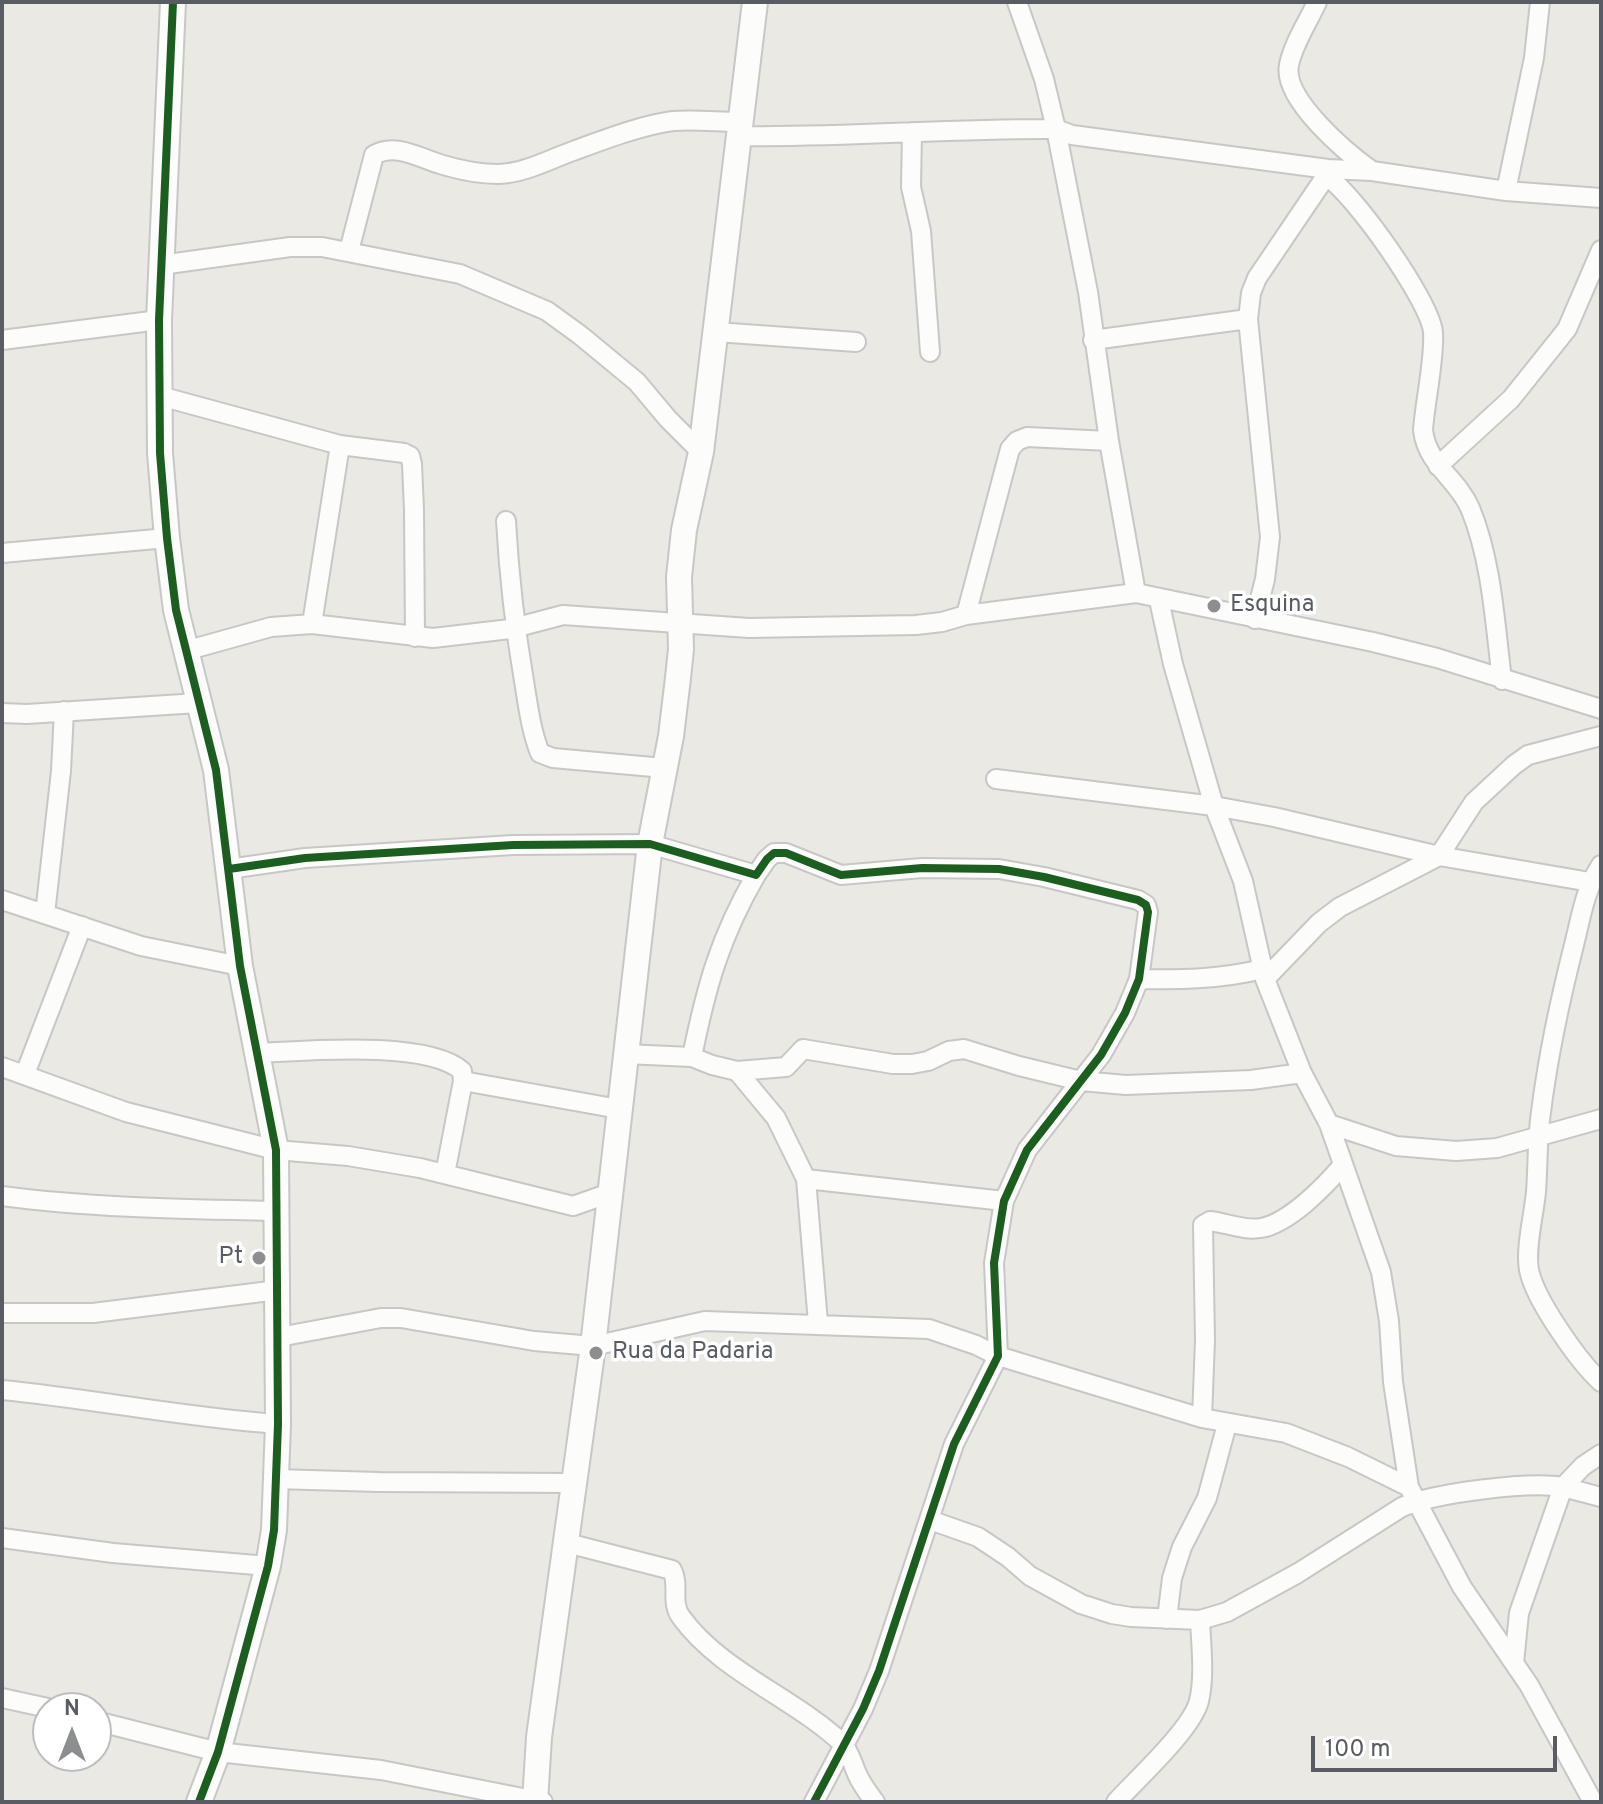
<!DOCTYPE html>
<style>
body{margin:0}
#map{position:relative;width:1603px;height:1804px;overflow:hidden;background:#eae9e4;font-family:Overpass,sans-serif}
canvas{display:block}
.frame{position:absolute;inset:0;border:4px solid #595d63;pointer-events:none}
.north{position:absolute;left:32px;top:1692px;width:80px;height:80px;box-sizing:border-box;background:#fff;border:2px solid #bdbec1;border-radius:50%;rotate:0deg;font-size:22px;font-weight:700;line-height:32px;text-align:center;color:#595d63}
.north::after{content:'';display:block;margin:auto;width:28px;height:36px;background:#8c8e90;clip-path:polygon(50% 0,100% 100%,50% 72%,0 100%)}
.scale{position:absolute;left:1311px;top:1736px;width:246px;height:36px;box-sizing:border-box;border:4px solid #595d63;border-top:0;padding-left:10px;font-size:24px;line-height:28px;white-space:nowrap;color:#595d63;-webkit-text-stroke:6px #fff;paint-order:stroke}
</style>
<div id="map">
<canvas width="1603" height="1804"></canvas>
<div class="frame"></div>
<div class="north">N</div>
<div class="scale">100 m</div>
</div>
<script>
const c = document.querySelector('canvas').getContext('2d');
c.lineJoin = 'round';
function trace(path, color, width, dash) {
  c.strokeStyle = color;
  c.lineWidth = width;
  c.lineCap = dash ? 'butt' : 'round';
  c.setLineDash(dash || []);
  c.stroke(path);
}
function write(font, color, halo, rows, align = 'center') {
  c.font = font + ' Overpass,sans-serif';
  c.lineWidth = 7;
  c.setLineDash([]);
  c.textBaseline = 'middle';
  c.strokeStyle = halo;
  c.fillStyle = color;
  for (const [text, x, y, turn = 0] of rows) {
    c.save();
    c.translate(x, y);
    c.rotate((+turn || 0) * Math.PI / 180);
    c.textAlign = isNaN(turn) ? turn : align;
    if (halo) c.strokeText(text, 0, 0);
    c.fillText(text, 0, 0);
    c.restore();
  }
}
const minor = new Path2D(`
 M 1017,2 L 1044,79 L 1056,129 L 1088,292 L 1109,441 L 1136,593
 M 1317,2 C 1308,22 1293,44 1289,65 C 1282,99 1347,153 1372,171
 M 912,132 L 911,187 L 921,231 L 930,352
 M 739,136 C 845,138 950,128 1056,129 L 1072,135 L 1328,169 L 1372,171 L 1506,191 L 1601,198
 M 1326,176 C 1353,192 1430,301 1433,332 C 1435,357 1425,402 1423,430 C 1427,465 1457,478 1470,508 C 1492,561 1495,624 1502,680
 M 1506,191 L 1534,58 L 1540,2
 M 349,251 L 374,155 C 396,142 421,159 443,165 C 460,170 480,174 498,174 C 525,173 548,160 573,151 C 603,140 642,125 673,121 C 695,119 718,122 740,122
 M 161,265 L 290,247 L 322,247 L 460,274 L 547,311 L 580,335 L 637,382 L 668,419 L 701,452
 M 1248,319 L 1270,537 L 1265,579 L 1255,619
 M 716,332 L 856,342
 M 2,340 L 159,320
 M 1093,340 L 1248,319 L 1251,293 L 1257,278 L 1326,176 L 1328,169
 M 160,396 L 340,445 L 404,453 L 410,456 L 412,464 L 414,510 L 415,637
 M 1438,466 L 1511,399 L 1567,329 L 1601,250
 M 506,521 C 509,575 515,628 524,681 C 528,705 531,731 540,753 L 553,758 L 664,768
 M 2,553 L 167,538
 M 1159,600 L 1173,664 L 1214,806 L 1243,881 L 1265,979 L 1302,1073 L 1329,1124 L 1381,1272 L 1389,1321 L 1393,1382 L 1409,1487 L 1462,1587 L 1529,1685 L 1593,1802
 M 966,615 L 1010,449 L 1017,441 L 1027,437 L 1109,441
 M 312,624 L 340,445
 M 185,651 L 271,627 L 312,624 L 433,638 L 510,629 L 563,615 L 749,628 L 916,625 L 942,622 L 966,615 L 1136,593 L 1373,642 L 1437,658 L 1601,709
 M 2,713 L 27,714 L 198,703
 M 996,779 L 1214,806 L 1274,817 L 1439,856 L 1590,882
 M 1601,865 C 1585,889 1581,917 1574,945 C 1560,1000 1548,1056 1541,1112 C 1537,1139 1538,1165 1536,1192 C 1534,1214 1525,1249 1529,1270 C 1535,1300 1579,1362 1601,1382
 M 229,869 L 305,858 L 513,845 L 650,844 L 756,875 L 767,859 L 774,853 L 786,853 L 841,875 L 922,868 L 999,869 L 1044,877 L 1138,900 L 1146,905 L 1148,912 L 1139,979 L 1125,1013 L 1101,1055 L 1027,1150 L 1004,1201 L 994,1263 L 998,1356 L 954,1444 L 879,1671 L 863,1709 L 814,1802
 M 2,900 L 141,946 L 240,966
 M 45,914 L 61,771 L 64,711
 M 1139,979 C 1182,980 1221,979 1263,969
 M 1265,979 L 1319,923 L 1340,907 L 1439,856 L 1474,802 L 1514,765 L 1528,755 L 1601,736
 M 259,1053 C 305,1051 427,1040 462,1071 L 463,1081 L 445,1174
 M 625,1054 L 692,1057 L 712,1065 L 737,1071 L 786,1067 L 803,1049 L 893,1064 L 912,1064 L 928,1061 L 949,1051 L 964,1049 L 1019,1066 L 1081,1081 L 1126,1085 L 1251,1080 L 1302,1073
 M 692,1057 C 706,987 720,937 756,875
 M 2,1067 L 126,1112 L 276,1150 L 348,1156 L 420,1168 L 573,1206 L 610,1193
 M 737,1071 L 776,1118 L 806,1179 L 818,1323
 M 25,1074 L 82,926
 M 463,1081 L 619,1109
 M 1329,1124 L 1396,1146 L 1456,1151 L 1497,1148 L 1601,1119
 M 806,1179 L 1004,1201
 M 2,1196 C 93,1208 185,1209 277,1211
 M 2,1313 L 93,1313 L 278,1290
 M 279,1337 L 381,1318 L 401,1318 L 534,1341 L 593,1346 L 705,1321 L 929,1329 L 976,1345 L 998,1356 L 1202,1418 L 1286,1433 L 1348,1457 L 1409,1487
 M 2,1390 C 95,1399 186,1418 278,1424
 M 1202,1418 L 1205,1340 L 1203,1225 L 1210,1221 C 1227,1223 1244,1231 1261,1228 C 1289,1223 1324,1187 1342,1166
 M 275,1479 L 379,1482 L 574,1483
 M 930,1520 L 978,1537 L 1008,1557 L 1030,1576 L 1081,1604 L 1112,1614 L 1131,1617 L 1200,1620 L 1227,1612 L 1298,1573 L 1402,1507 C 1435,1493 1529,1481 1563,1487 L 1583,1466 L 1601,1454
 M 2,1538 L 113,1553 L 268,1566
 M 567,1543 L 672,1570 C 680,1585 670,1602 681,1617 C 720,1671 794,1698 842,1743 C 850,1751 853,1766 858,1776 C 862,1785 869,1794 875,1802
 M 1167,1619 L 1172,1578 L 1182,1547 L 1207,1498 L 1227,1424
 M 1514,1663 L 1519,1613 L 1563,1487 L 1601,1497
 M 2,1698 L 48,1708
 M 96,1721 L 218,1752 L 381,1770 L 543,1802
 M 1116,1802 C 1137,1779 1192,1729 1199,1701 C 1205,1676 1201,1645 1200,1620`);
const tertiary = new Path2D(`
 M 173,2 L 159,320 L 160,453 L 167,538 L 176,610 L 216,770 L 240,966 L 276,1150 L 278,1424 L 274,1530 L 268,1566 L 218,1752 L 199,1802
 M 535,1802 L 539,1737 L 593,1346 L 650,844 L 671,736 L 678,678 L 681,649 L 679,577 L 684,530 L 701,452 L 755,2`);
trace(minor, '#c6c7c6', 22);
trace(tertiary, '#c6c7c6', 28);
trace(minor, '#fcfcfb', 18);
trace(tertiary, '#fcfcfb', 24);
trace(new Path2D(`
 M 173,2 L 159,320 L 160,453 L 167,538 L 176,610 L 216,770 L 240,966 L 276,1150 L 278,1424 L 274,1530 L 268,1566 L 218,1752 L 199,1802
 M 229,869 L 305,858 L 513,845 L 650,844 L 756,875 L 767,859 L 774,853 L 786,853 L 841,875 L 922,868 L 999,869 L 1044,877 L 1138,900 L 1146,905 L 1148,912 L 1139,979 L 1125,1013 L 1101,1055 L 1027,1150 L 1004,1201 L 994,1263 L 998,1356 L 954,1444 L 879,1671 L 863,1709 L 814,1802`), '#1b5e20', 8);
for (const [x, y, r, color] of [
 [1214,606,8,"#8c8e90"],
 [259,1258,8,"#8c8e90"],
 [596,1353,8,"#8c8e90"]
]) {
  const dot = new Path2D();
  dot.arc(x, y, r, 0, 2 * Math.PI);
  c.fillStyle = color;
  c.fill(dot);
  trace(dot, '#fff', 3);
}
write('24px', '#595d63', '#fff', [
 ["Esquina",1230,606],
 ["Pt",243,1258,"right"],
 ["Rua da Padaria",612,1353]
], 'left');
</script>
